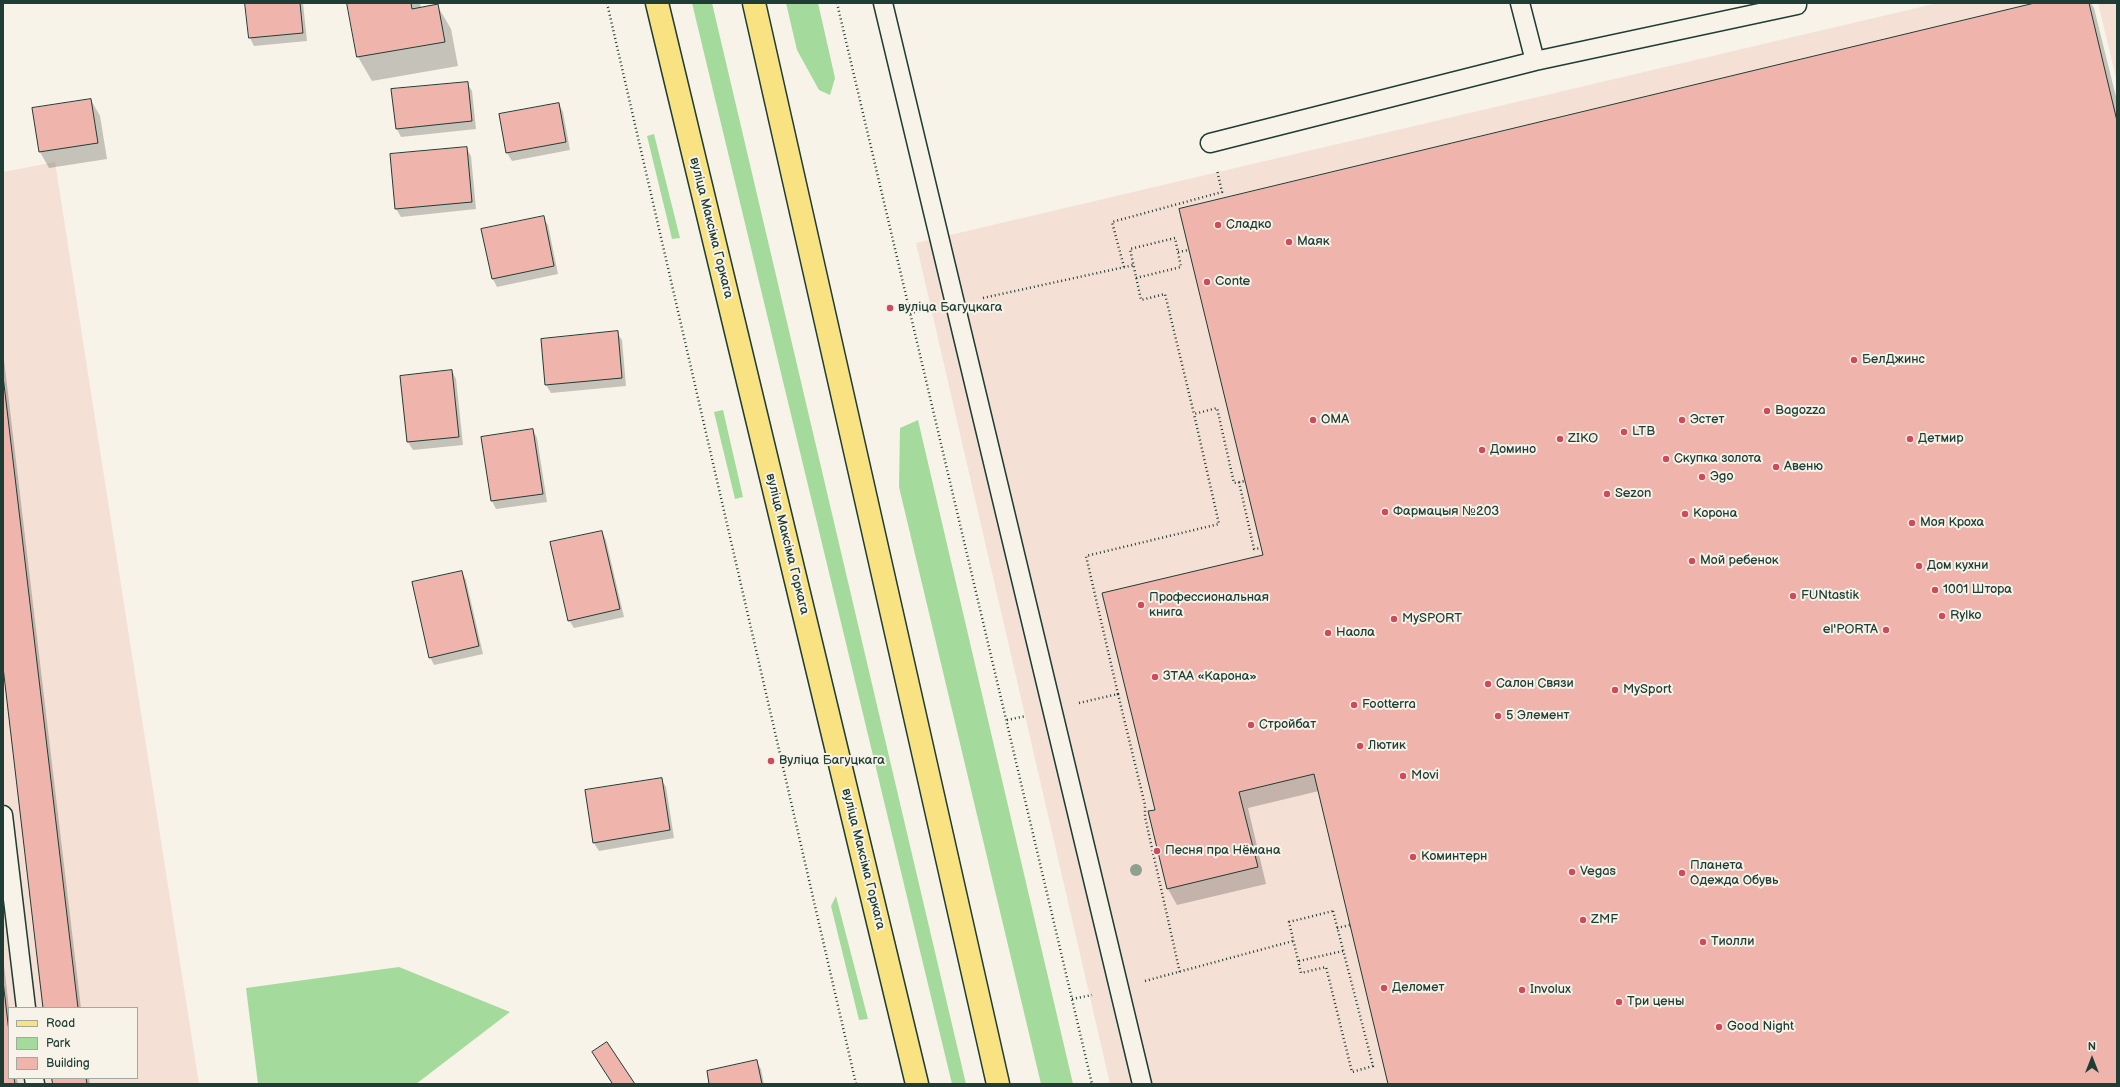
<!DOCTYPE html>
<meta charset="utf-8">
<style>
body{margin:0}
#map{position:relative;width:2120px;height:1087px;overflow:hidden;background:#f7f3e8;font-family:"Balsamiq Sans",sans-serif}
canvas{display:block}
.frame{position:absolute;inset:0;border:4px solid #1f3d34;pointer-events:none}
.legend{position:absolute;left:8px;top:1007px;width:130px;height:72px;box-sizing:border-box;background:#f7f3e8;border:1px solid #a1aaa0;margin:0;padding:5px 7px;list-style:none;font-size:12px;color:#1f3d34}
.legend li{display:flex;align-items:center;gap:8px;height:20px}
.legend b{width:20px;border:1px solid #a1aaa0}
.north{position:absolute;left:2072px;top:1039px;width:40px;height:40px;-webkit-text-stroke:3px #f7f3e8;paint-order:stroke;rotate:0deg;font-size:11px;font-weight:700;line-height:16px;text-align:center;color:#1f3d34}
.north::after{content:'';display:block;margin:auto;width:14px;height:18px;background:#1f3d34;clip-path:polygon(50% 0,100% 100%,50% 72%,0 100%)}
</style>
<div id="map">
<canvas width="2120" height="1087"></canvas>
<div class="frame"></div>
<ul class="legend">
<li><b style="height:5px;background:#f8e281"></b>Road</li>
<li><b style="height:11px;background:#a5da9d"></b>Park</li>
<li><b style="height:11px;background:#efb4ac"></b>Building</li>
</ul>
<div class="north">N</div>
</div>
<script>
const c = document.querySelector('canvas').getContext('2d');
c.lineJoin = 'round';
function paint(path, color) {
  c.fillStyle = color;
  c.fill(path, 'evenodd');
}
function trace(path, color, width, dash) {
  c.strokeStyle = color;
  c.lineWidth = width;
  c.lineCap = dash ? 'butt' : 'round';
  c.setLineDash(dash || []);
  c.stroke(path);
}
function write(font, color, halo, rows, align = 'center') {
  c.font = font + ' "Balsamiq Sans",sans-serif';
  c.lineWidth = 4;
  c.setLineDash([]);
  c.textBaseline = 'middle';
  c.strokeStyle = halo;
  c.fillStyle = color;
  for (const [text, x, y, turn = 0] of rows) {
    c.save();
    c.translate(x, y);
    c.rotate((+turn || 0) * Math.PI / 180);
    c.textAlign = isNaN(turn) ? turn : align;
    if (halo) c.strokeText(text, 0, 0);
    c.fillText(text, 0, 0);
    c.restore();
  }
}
paint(new Path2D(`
 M 1938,3 L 2089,3 L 2117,117 L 2117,1084 L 1110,1084 L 916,243 Z
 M 2098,3 L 2117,3 L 2117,82 Z
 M 55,162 L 199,1084 L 3,1084 L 3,172 ZM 9,1008 L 137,1008 L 137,1078 L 9,1078 Z`), '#f5e0d6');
paint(new Path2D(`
 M 692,3 L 712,3 L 966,1084 L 952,1084 Z
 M 786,3 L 818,3 L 835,78 L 830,95 L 819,90 L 797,50 Z
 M 654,134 L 680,238 L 672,239 L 647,136 Z
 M 723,410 L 743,497 L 735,499 L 714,412 Z
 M 918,420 L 1073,1084 L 1041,1084 L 899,487 L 900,428 Z
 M 836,896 L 868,1019 L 859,1020 L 831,906 Z
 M 399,967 L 510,1012 L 416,1084 L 258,1084 L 246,988 Z`), '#a5da9d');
paint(new Path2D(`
 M 246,3 L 303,3 L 307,41 L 254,46 L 250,38 Z
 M 348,3 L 420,3 L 421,8 L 437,5 L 451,29 L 458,66 L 372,81 L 358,57 Z
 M 2039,3 L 2091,3 L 2094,8 L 2117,101 L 2117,1084 L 1388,1084 L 1319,791 L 1248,808 L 1266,884 L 1177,905 L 1168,889 L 1149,812 L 1156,811 L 1264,555 Z
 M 467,83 L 472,91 L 476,129 L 401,137 L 397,129 L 392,90 Z
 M 91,100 L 100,116 L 107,159 L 49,168 L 40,152 L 33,109 Z
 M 559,104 L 563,112 L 570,150 L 512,161 L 507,153 Z
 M 466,148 L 471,156 L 476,209 L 401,217 L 396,209 L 391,155 Z
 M 543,217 L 548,225 L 558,274 L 497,287 L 493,279 L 482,230 Z
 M 617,333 L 622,340 L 626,386 L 551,393 L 546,385 L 542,340 Z
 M 3,351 L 81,1008 L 44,1008 L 3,659 Z
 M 452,371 L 456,379 L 463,445 L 413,450 L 408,442 Z
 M 533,430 L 537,438 L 547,502 L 496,509 L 492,501 Z
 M 602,532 L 606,540 L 624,617 L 574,628 L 569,620 Z
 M 462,572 L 466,580 L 483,654 L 434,665 L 430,657 Z
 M 661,779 L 666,787 L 674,838 L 599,851 L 594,843 Z
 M 3,956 L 9,1008 L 9,1078 L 17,1078 L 18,1084 L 3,1084 Z
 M 756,1061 L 761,1069 L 764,1084 L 710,1084 Z
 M 53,1078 L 89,1078 L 90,1084 L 54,1084 Z`), '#0003');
const building = new Path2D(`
 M 245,3 L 300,3 L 303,33 L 249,38 Z
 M 347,3 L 411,3 L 412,9 L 438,4 L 445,42 L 357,57 Z
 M 2035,3 L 2089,3 L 2117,121 L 2117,1084 L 1388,1084 L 1314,774 L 1239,792 L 1258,867 L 1167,889 L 1148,811 L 1155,810 L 1102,593 L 1263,555 L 1179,209 Z
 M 468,82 L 472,121 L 396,129 L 391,89 Z
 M 91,99 L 98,143 L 39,152 L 32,108 Z
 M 559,103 L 566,142 L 506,153 L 499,114 Z
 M 467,147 L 472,202 L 395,209 L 390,154 Z
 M 544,216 L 554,266 L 492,279 L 481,229 Z
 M 618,331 L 622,378 L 545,385 L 541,339 Z
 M 452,370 L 459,437 L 407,442 L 400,376 Z
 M 3,376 L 78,1008 L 43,1008 L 3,667 Z
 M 533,429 L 543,494 L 491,501 L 481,437 Z
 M 602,531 L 620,609 L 568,621 L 550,542 Z
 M 462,571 L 479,646 L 429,658 L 412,582 Z
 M 662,778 L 670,830 L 593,843 L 585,790 Z
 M 3,981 L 9,1032 L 9,1078 L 14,1078 L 15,1084 L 3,1084 Z
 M 607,1042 L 635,1084 L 610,1084 L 612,1083 L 592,1052 Z
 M 757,1060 L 762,1084 L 709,1084 L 707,1071 Z
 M 52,1078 L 86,1078 L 87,1084 L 53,1084 Z`);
paint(building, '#efb4ac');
trace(building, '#1f3d34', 1);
const lane = new Path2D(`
 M 883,3 L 1142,1084
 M 1520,3 L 1535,61 L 1797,5
 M 1210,143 L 1535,61
 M 3,815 L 26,1008
 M 34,1078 L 35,1084`);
const primary = new Path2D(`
 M 657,3 L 917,1084
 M 754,3 L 998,1084`);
trace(lane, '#1f3d34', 21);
trace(primary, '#1f3d34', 25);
trace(new Path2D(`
 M 607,3 L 856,1084
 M 837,3 L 1092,1084
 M 1178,252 L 1189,250
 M 1124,267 L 1112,222 L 1222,192 L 1217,170
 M 1136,278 L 1181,267 L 1175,238 L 1130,249 L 1141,300 L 1165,294 L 1194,414 L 1217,408 L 1234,483 L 1245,481
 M 983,298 L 1134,265
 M 910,313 L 929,309
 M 1239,482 L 1254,549 L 1261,548
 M 1118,694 L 1145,805 L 1145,817 L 1180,973
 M 1079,703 L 1118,694 L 1086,556 L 1219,524 L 1194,414
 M 1007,720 L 1026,716
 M 1333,911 L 1373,1066 L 1352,1072 L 1326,967 L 1301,973 L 1289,922 Z
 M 1337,928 L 1350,925
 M 1299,961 L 1343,951
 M 1145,981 L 1293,941
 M 1072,999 L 1092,995`), '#1f3d34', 2.5, [1, 3]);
trace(lane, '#f7f3e8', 18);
trace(primary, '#f8e281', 22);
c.fillStyle = '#8fa091';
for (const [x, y] of [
 [1136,870]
]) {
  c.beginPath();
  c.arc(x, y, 6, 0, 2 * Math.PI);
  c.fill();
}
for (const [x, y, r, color] of [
 [1218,225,4,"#d1495b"],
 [1289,242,4,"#d1495b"],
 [1207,282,4,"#d1495b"],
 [890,308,4,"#d1495b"],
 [1854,360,4,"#d1495b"],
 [1767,411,4,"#d1495b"],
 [1313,420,4,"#d1495b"],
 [1682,420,4,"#d1495b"],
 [1624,432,4,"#d1495b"],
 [1560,439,4,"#d1495b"],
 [1910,439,4,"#d1495b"],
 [1482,450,4,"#d1495b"],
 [1666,459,4,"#d1495b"],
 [1776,467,4,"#d1495b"],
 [1702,477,4,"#d1495b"],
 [1607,494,4,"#d1495b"],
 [1385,512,4,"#d1495b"],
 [1685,514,4,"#d1495b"],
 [1912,523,4,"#d1495b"],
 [1692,561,4,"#d1495b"],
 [1919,566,4,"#d1495b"],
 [1935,590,4,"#d1495b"],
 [1793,596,4,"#d1495b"],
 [1141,605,4,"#d1495b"],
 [1942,616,4,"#d1495b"],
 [1394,619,4,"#d1495b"],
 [1886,630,4,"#d1495b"],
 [1328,633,4,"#d1495b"],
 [1155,677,4,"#d1495b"],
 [1488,684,4,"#d1495b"],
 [1615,690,4,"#d1495b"],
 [1354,705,4,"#d1495b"],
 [1498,716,4,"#d1495b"],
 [1251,725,4,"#d1495b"],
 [1360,746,4,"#d1495b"],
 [771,761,4,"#d1495b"],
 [1403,776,4,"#d1495b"],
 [1157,851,4,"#d1495b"],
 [1413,857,4,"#d1495b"],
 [1572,872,4,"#d1495b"],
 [1682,873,4,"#d1495b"],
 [1583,920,4,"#d1495b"],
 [1703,942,4,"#d1495b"],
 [1384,988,4,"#d1495b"],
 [1522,990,4,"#d1495b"],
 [1619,1002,4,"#d1495b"],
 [1719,1027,4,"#d1495b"]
]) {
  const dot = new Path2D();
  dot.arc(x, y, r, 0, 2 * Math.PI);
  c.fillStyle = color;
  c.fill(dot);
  trace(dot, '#f7f3e8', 1.5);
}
write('13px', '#1f3d34', '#f7f3e8', [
 ["Сладко",1226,225],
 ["Маяк",1297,242],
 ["Conte",1215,282],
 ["вуліца Багуцкага",898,308],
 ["БелДжинс",1862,360],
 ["Bagozza",1775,411],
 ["ОМА",1321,420],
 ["Эстет",1690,420],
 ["LTB",1632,432],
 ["ZIKO",1568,439],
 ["Детмир",1918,439],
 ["Домино",1490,450],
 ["Скупка золота",1674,459],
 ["Авеню",1784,467],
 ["Эgo",1710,477],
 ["Sezon",1615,494],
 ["Фармацыя №203",1393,512],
 ["Корона",1693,514],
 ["Моя Кроха",1920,523],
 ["Мой ребенок",1700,561],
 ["Дом кухни",1927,566],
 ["1001 Штора",1943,590],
 ["FUNtastik",1801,596],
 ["Профессиональная",1149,598],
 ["книга",1149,613],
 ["Rylko",1950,616],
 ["MySPORT",1402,619],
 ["el'PORTA",1878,630,"right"],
 ["Наола",1336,633],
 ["ЗТАА «Карона»",1163,677],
 ["Салон Связи",1496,684],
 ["MySport",1623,690],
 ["Footterra",1362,705],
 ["5 Элемент",1506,716],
 ["Стройбат",1259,725],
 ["Лютик",1368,746],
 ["Вуліца Багуцкага",779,761],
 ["Movi",1411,776],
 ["Песня пра Нёмана",1165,851],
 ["Коминтерн",1421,857],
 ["Планета",1690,866],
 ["Одежда Обувь",1690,881],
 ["Vegas",1580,872],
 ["ZMF",1591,920],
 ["Тиолли",1711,942],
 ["Деломет",1392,988],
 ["Involux",1530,990],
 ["Три цены",1627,1002],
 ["Good Night",1727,1027]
], 'left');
write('13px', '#1f3d34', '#f7f3e8', [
 ["вуліца Максіма Горкага",711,228,76],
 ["вуліца Максіма Горкага",787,544,76],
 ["вуліца Максіма Горкага",863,859,76]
]);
</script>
